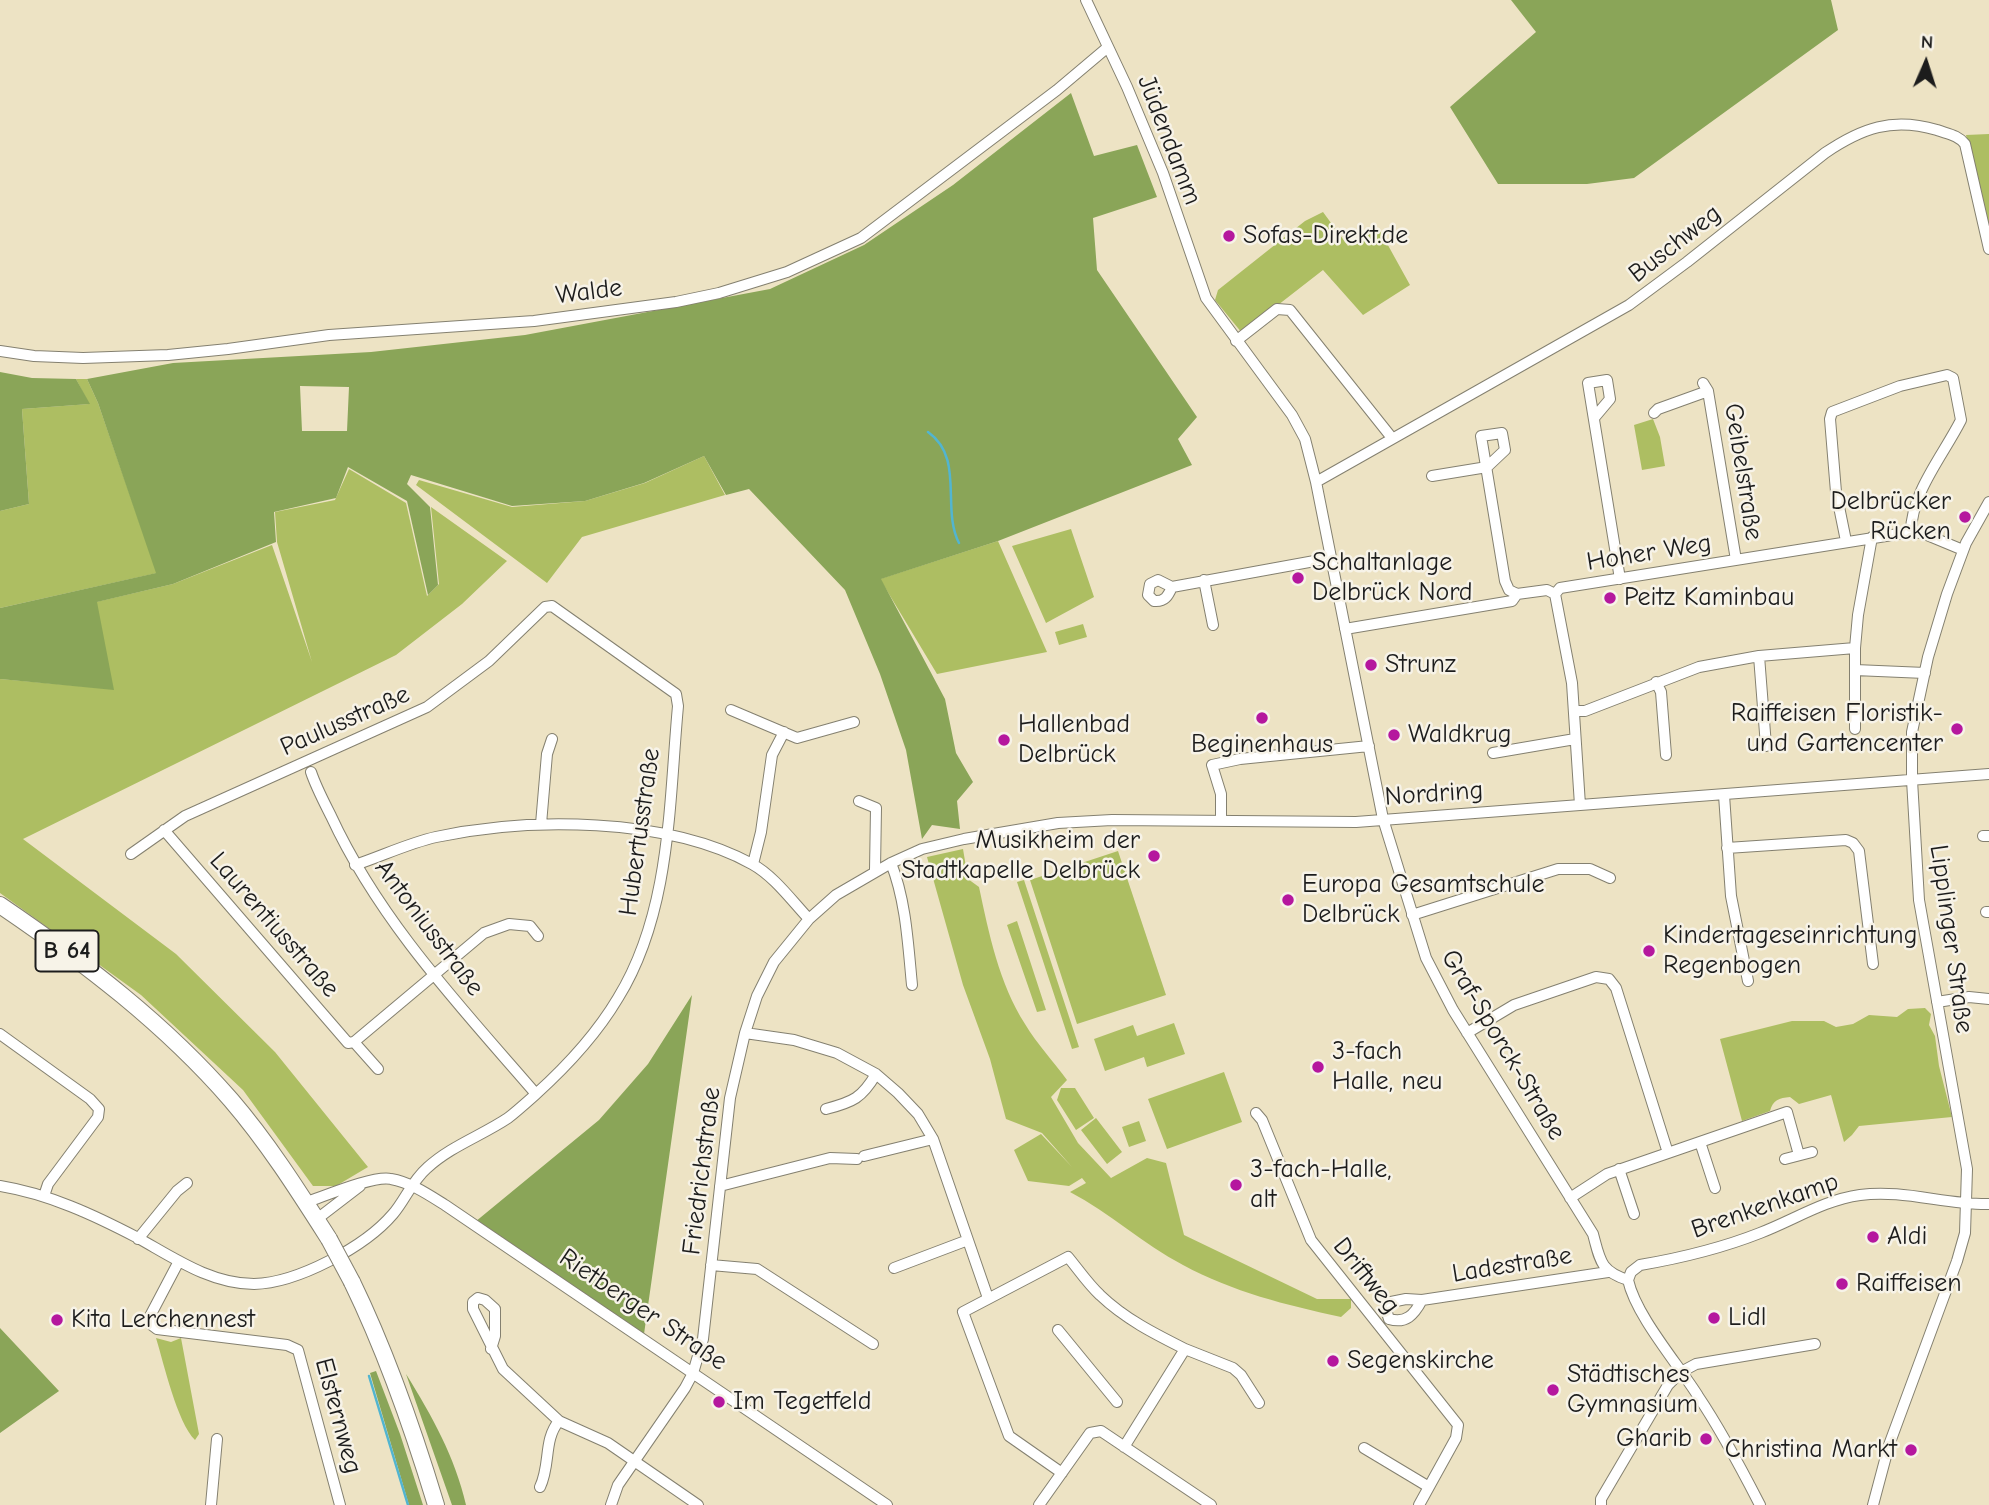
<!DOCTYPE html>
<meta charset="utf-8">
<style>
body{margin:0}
#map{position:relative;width:1989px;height:1505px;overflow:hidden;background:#ede3c4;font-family:"Comic Neue",sans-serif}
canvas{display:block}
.north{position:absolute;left:1891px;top:28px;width:70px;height:70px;-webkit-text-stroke:5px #f7f3e8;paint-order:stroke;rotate:3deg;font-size:19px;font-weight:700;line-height:28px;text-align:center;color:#1c1c1c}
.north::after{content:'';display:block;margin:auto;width:24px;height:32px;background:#1c1c1c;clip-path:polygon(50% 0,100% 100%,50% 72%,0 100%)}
</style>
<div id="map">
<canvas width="1989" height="1505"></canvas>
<div class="north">N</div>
</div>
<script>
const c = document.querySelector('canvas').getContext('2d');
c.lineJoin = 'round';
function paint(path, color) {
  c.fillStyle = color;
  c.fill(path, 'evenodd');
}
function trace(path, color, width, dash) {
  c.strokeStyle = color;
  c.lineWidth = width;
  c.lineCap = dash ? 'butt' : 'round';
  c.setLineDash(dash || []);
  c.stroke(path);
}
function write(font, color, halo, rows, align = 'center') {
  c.font = font + ' "Comic Neue",sans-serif';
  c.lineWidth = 5;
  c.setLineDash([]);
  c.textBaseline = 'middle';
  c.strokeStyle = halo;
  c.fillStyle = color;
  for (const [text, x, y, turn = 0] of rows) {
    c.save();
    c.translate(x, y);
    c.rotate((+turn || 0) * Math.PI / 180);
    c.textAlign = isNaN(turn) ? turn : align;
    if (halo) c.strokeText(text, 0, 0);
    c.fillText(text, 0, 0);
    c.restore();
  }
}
paint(new Path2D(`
 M 1989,134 L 1989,234 L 1966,135 Z
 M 1323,212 L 1348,246 L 1379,229 L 1410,285 L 1363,315 L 1323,270 L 1242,333 L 1215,300 L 1218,290 L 1305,221 Z
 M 76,379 L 87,379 L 98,403 L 157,573 L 0,608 L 0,511 L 29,504 L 22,409 L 89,404 Z
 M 1653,419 L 1660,437 L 1665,466 L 1642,470 L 1634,425 Z
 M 704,456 L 725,495 L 582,537 L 547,583 L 416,485 L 419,480 L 512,507 L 585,501 L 645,483 Z
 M 349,469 L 406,503 L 427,596 L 439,584 L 431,507 L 507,561 L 462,604 L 396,655 L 23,839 L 176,954 L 275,1052 L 368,1167 L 336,1186 L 313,1186 L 243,1090 L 141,995 L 0,893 L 0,679 L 113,689 L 96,602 L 173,584 L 272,545 L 312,662 L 277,542 L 275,512 L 335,500 Z
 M 1071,529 L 1094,597 L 1046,623 L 1012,546 Z
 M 998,541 L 1047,652 L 937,674 L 880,579 Z
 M 1083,624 L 1087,637 L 1059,645 L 1055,632 Z
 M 963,849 L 968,879 L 979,887 C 989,934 999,983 1025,1024 C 1037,1044 1054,1062 1067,1080 L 1051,1097 L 1078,1143 L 1111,1178 L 1147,1158 L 1166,1163 L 1184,1235 L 1317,1299 L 1351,1299 L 1351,1308 L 1341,1317 C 1286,1305 1233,1292 1183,1265 C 1143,1244 1110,1213 1070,1192 L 1086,1183 L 1082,1178 L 1069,1186 L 1028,1181 L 1014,1150 L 1041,1134 L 1072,1167 L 1042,1133 L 1006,1119 L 990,1059 L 963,985 L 927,857 Z
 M 1118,851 L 1166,995 L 1077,1024 L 1030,880 Z
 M 1024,880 L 1079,1047 L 1072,1049 L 1017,882 Z
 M 1017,921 L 1046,1010 L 1037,1012 L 1007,925 Z
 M 1925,1008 L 1931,1014 L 1929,1025 L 1935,1036 L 1939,1066 L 1952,1117 L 1859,1126 L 1852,1135 L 1844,1142 L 1831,1095 L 1799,1104 L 1790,1097 C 1779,1098 1773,1100 1770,1111 L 1742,1121 L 1720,1039 L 1792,1021 L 1824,1021 L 1836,1027 L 1853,1024 L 1869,1015 L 1897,1017 L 1908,1009 Z
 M 1174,1023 L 1185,1054 L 1147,1067 L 1144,1057 L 1105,1071 L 1094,1039 L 1133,1025 L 1137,1036 Z
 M 1224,1072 L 1242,1122 L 1167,1149 L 1148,1099 Z
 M 1061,1088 L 1075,1088 L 1094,1118 L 1076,1130 L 1057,1100 Z
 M 1096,1118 L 1122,1152 L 1107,1164 L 1081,1130 Z
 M 1139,1121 L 1146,1141 L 1129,1147 L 1122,1127 Z
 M 156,1338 L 171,1342 L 181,1338 L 199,1434 L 195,1440 C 177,1422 164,1364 156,1338 Z`), '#adbe62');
paint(new Path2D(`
 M 1511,0 L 1831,0 L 1838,30 L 1634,178 L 1587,184 L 1498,184 L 1450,107 L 1536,32 Z
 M 1071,93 L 1094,156 L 1137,145 L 1157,197 L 1093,218 L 1097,270 L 1197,417 L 1178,439 L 1192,465 L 998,541 L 881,579 L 945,699 L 956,753 L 973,782 L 957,801 L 960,829 L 932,825 L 922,839 L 906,750 L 880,674 L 845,590 L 749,489 L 726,495 L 704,456 L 644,483 L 585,501 L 512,506 L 411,475 L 407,484 L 430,507 L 438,585 L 428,595 L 407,501 L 348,467 L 336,498 L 274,512 L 276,542 L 173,584 L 97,602 L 114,690 L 0,679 L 0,608 L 156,573 L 98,403 L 87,379 L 173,363 L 371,352 L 525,335 L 770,289 L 864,245 L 953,185 ZM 300,386 L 349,387 L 347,431 L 302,431 Z
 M 0,372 L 32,378 L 76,379 L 90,404 L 22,409 L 29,504 L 0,511 Z
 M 692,995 L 644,1334 L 475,1222 L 599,1120 L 648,1064 Z
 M 0,1328 L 59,1391 L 0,1433 Z
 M 376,1371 L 400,1434 L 423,1505 L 409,1505 L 370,1373 Z
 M 406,1374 C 432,1416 455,1457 466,1505 L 452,1505 Z`), '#8aa558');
trace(new Path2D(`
 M 928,432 C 965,458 941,508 959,543
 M 369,1376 L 408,1505`), '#52b5d0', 2.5);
const street = new Path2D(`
 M 1086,0 L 1127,87 L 1163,173 L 1206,298 L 1292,415 L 1305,439 L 1316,482 L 1383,819 L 1426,958 L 1453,1010 L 1593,1234 C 1600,1260 1600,1271 1628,1280
 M 1236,341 L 1277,309 L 1290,310 L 1392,438
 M 0,351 L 34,356 L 83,358 L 168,355 L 228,349 L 329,335 L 534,321 L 676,302 L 719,293 L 787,272 L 861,238 L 1057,90 L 1108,47
 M 1703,383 L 1708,391 L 1736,560
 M 1654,413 L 1658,409 L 1708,391
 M 1594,418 L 1610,399 L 1607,380 L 1588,383 L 1620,579
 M 1432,476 L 1487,467 L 1505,450 L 1502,433 L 1481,436 L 1505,581 L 1509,590 L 1517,594
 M 1316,482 L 1629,305 L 1687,262 L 1825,153 C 1862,128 1892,117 1937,130 C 1948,134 1958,135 1965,144 L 1989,249
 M 1846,541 L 1836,492 L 1830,419 L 1832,412 L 1900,386 L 1947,375 L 1953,378 L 1961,420 C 1944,454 1911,493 1911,532
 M 1204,580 L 1213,625
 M 1172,587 C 1168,596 1165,602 1154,601 L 1148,595 L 1150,584 L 1158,580 L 1172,587 L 1331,558
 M 1555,594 L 1560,588 L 1911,532 L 1922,533 L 1963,550
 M 1555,594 L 1572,683 L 1580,805
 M 1345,629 L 1512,601 L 1517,594 L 1547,590 L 1555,594
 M 1759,656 L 1766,746
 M 1855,670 L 1925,673
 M 1656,682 L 1661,692 L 1666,755
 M 731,710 L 797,738 L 854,722
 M 1574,711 L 1585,711 L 1699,667 L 1759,656 L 1855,648
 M 1855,729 L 1855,648 L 1858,615 L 1872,537
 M 1493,753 L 1575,739
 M 311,772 C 316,787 324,802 331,816 C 380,922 461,1007 536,1094
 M 1724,795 L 1731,896 L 1748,981
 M 859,801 L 876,808 L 875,870
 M 1221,821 L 1221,794 L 1212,765 L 1240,759 L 1369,746
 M 541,824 L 547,754 L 552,739
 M 164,830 L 348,1043 L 354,1042 L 378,1069
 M 1983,836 L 1989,836
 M 1727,848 L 1846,840 L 1853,843 L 1859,851 L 1873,964
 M 891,863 C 906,901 908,944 912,985
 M 753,864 L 761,832 L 772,755 L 784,732
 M 355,865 C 382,856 409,843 436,837 C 529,817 666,817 752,864 C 774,876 792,901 809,919
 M 1986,912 L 1989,912
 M 1412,915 L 1558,869 L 1590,869 L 1610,878
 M 1937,1002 L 1969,997 L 1989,999
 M 745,1033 L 794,1040 L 837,1053 L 876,1074 L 898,1093 L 918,1114 L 933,1139 L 988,1298
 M 1467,1033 L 1514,1005 L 1596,977 L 1609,979 L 1616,988 L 1668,1153
 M 0,1034 L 90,1099 L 99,1109 L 98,1117 L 48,1184 L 44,1196
 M 354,1042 L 484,933 L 509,924 L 530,926 L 538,936
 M 826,1109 C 853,1102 862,1098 876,1074
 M 1256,1113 L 1262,1120 L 1311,1240 L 1458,1425 L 1456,1438 L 1419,1505
 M 1700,1142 L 1715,1188
 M 864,1156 L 933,1139
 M 1785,1159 L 1812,1152
 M 1619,1169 L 1634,1214
 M 0,1186 C 49,1194 94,1215 138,1238 C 174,1258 211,1284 254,1284 C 297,1283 365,1247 393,1214 C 405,1200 412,1181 427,1168 C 451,1146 481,1136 508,1118 C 517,1111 527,1102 536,1094 C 567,1066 596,1035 618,998 C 671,912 669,803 678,706 L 676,694 L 552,606 L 545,607 L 489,661 L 427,707 L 185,816 L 131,854
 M 720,1186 L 830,1158 L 857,1159
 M 1570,1198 L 1607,1174 L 1787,1112 L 1799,1155
 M 307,1202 C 325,1196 374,1175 391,1179 C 410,1182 429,1195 445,1205 L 887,1505
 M 317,1219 L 360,1186
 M 138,1239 L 177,1191 L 187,1183
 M 179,1261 L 149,1318 L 149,1323 L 157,1329 L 287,1345 L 298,1350 L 340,1505
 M 711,1265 L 757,1269 L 873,1344
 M 894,1268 L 968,1240
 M 1628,1280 L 1631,1272 L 1640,1265 C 1681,1258 1722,1248 1760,1233 C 1794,1220 1824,1200 1860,1195 C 1903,1189 1946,1205 1989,1204
 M 1628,1280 C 1636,1316 1678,1364 1698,1396 C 1721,1430 1741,1468 1760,1505
 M 1389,1319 L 1386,1310 L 1391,1302 L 1406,1299 L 1422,1300 L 1608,1272
 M 1389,1319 C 1406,1324 1414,1315 1422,1300
 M 1058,1330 L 1117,1402
 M 491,1349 L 495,1336 L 495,1309 L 485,1300 L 478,1298 L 473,1302 L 473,1309 L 503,1369 L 559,1421 L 608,1443 L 698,1505
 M 1185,1349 L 1233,1368 L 1241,1375 L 1259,1403
 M 1364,1448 L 1429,1487
 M 1062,1473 L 1009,1436 L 963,1312 L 1068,1257 C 1078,1269 1088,1284 1100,1295 C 1125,1319 1155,1334 1185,1349 L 1124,1447
 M 540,1487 C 551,1464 543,1440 559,1421
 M 211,1505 L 217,1439
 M 611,1505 L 618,1485 L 685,1388 L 693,1373 L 703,1339 L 730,1098 L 745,1033 L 757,996 L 774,962 L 809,919 L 836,895 L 891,863 L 922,849 L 964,839 L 1058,823 L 1112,820 L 1356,822 L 1989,774
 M 1039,1505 L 1090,1433 L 1101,1431 L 1211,1505
 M 1601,1505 L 1601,1499 L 1668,1385 L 1681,1372 L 1696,1364 L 1815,1344
 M 1873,1505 L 1889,1445 L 1957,1261 L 1965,1233 L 1967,1169 L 1919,900 L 1912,780 L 1912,732 L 1928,657 L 1947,594 L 1966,543 L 1989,502`);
const primary = new Path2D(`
 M 0,905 C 84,962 165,1024 231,1100 C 268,1143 299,1192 329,1239
 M 352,1282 C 387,1354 413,1429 436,1505`);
trace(street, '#848070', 12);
trace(primary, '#848070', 18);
trace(street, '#fff', 10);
trace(primary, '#fff', 16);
const primaryBridge = new Path2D(`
 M 329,1239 L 352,1282`);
trace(primaryBridge, '#848070', 18, []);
trace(primaryBridge, '#fff', 16);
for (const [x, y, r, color] of [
 [1229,236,7,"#b5179e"],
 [1965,517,7,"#b5179e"],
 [1298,578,7,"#b5179e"],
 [1610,598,7,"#b5179e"],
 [1371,665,7,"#b5179e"],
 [1262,718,7,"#b5179e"],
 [1957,729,7,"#b5179e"],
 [1394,735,7,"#b5179e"],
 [1004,740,7,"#b5179e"],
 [1154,856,7,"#b5179e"],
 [1288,900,7,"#b5179e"],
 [1649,951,7,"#b5179e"],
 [1318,1067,7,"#b5179e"],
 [1236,1185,7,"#b5179e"],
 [1873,1237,7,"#b5179e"],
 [1842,1284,7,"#b5179e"],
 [1714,1318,7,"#b5179e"],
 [57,1320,7,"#b5179e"],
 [1333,1361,7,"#b5179e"],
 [1553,1390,7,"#b5179e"],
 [719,1402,7,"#b5179e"],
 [1706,1439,7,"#b5179e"],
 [1911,1450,7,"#b5179e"]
]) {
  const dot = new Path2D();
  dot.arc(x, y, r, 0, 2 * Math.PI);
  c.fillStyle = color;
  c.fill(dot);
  trace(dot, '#f7f3e8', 2.5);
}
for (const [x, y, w] of [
 [67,951,63]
]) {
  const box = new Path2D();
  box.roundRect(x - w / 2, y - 20.5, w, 41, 5);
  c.fillStyle = '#f7f3e8';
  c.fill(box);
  trace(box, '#1c1c1c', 2);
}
write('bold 24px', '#1c1c1c', null, [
 ["B 64",67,951]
]);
write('26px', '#1c1c1c', '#f7f3e8', [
 ["Jüdendamm",1169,140,69],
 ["Buschweg",1675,244,-38],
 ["Walde",589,292,-7],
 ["Geibelstraße",1743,472,81],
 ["Hoher Weg",1649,553,-9],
 ["Paulusstraße",345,721,-24],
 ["Nordring",1434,794,-4],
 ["Hubertusstraße",640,832,-82],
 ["Laurentiusstraße",274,925,49],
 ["Antoniusstraße",429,928,53],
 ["Lipplinger Straße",1951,939,82],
 ["Graf-Sporck-Straße",1503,1045,59],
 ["Friedrichstraße",702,1171,-83],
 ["Brenkenkamp",1765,1206,-19],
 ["Ladestraße",1512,1265,-9],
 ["Driftweg",1366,1276,51],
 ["Rietberger Straße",643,1310,34],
 ["Elsternweg",338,1416,75]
]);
write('26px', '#1c1c1c', '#f7f3e8', [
 ["Sofas-Direkt.de",1243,236],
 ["Delbrücker",1951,502,"right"],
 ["Rücken",1951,532,"right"],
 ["Schaltanlage",1312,563],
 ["Delbrück Nord",1312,593],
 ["Peitz Kaminbau",1624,598],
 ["Strunz",1385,665],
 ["Raiffeisen Floristik-",1943,714,"right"],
 ["und Gartencenter",1943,744,"right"],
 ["Hallenbad",1018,725],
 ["Delbrück",1018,755],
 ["Waldkrug",1408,735],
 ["Beginenhaus",1262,745,"center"],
 ["Musikheim der",1140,841,"right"],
 ["Stadtkapelle Delbrück",1140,871,"right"],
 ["Europa Gesamtschule",1302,885],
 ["Delbrück",1302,915],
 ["Kindertageseinrichtung",1663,936],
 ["Regenbogen",1663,966],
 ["3-fach",1332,1052],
 ["Halle, neu",1332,1082],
 ["3-fach-Halle,",1250,1170],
 ["alt",1250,1200],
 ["Aldi",1887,1237],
 ["Raiffeisen",1856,1284],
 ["Lidl",1728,1318],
 ["Kita Lerchennest",71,1320],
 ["Segenskirche",1347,1361],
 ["Städtisches",1567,1375],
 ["Gymnasium",1567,1405],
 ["Im Tegetfeld",733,1402],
 ["Gharib",1692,1439,"right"],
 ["Christina Markt",1897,1450,"right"]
], 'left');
</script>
